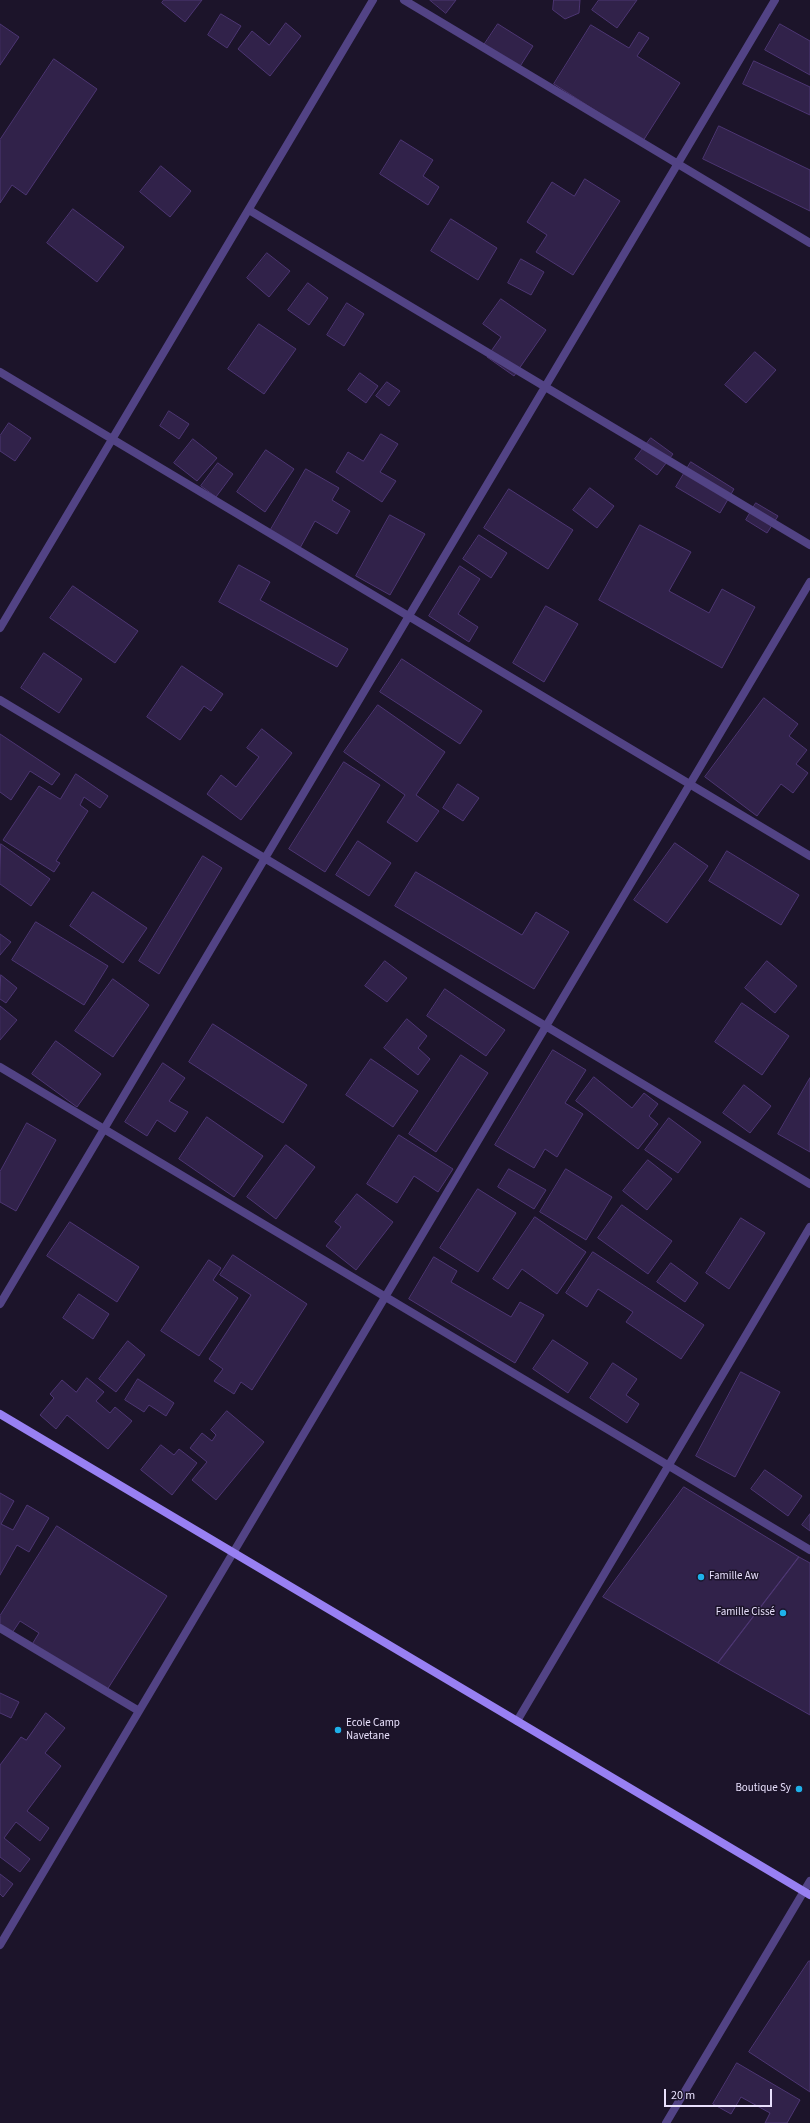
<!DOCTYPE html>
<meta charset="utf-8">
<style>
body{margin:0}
#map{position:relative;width:810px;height:2123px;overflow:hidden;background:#1c142a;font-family:"Source Sans 3",sans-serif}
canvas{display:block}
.scale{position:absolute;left:664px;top:2089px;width:108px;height:18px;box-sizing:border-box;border:2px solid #e8e0fc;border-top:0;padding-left:5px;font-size:12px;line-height:14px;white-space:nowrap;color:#e8e0fc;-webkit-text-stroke:3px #1c142a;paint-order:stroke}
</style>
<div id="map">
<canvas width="810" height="2123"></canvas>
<div class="scale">20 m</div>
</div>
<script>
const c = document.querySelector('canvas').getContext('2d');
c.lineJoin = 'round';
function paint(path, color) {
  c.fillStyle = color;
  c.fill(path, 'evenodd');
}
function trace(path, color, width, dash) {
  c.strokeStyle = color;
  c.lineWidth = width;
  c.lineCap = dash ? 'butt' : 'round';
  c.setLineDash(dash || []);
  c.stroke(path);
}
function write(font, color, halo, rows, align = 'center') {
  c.font = font + ' "Source Sans 3",sans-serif';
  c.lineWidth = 3;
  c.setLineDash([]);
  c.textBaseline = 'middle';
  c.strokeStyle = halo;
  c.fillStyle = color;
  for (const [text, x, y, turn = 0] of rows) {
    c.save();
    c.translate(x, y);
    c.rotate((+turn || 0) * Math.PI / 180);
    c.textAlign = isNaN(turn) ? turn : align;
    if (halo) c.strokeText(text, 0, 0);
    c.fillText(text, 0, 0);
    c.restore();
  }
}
const building = new Path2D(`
 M 164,0 L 202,0 L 185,22 L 162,3 Z
 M 430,0 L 456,0 L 446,13 Z
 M 554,0 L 580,0 L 579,13 L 565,19 L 553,10 Z
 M 599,0 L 637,0 L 617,28 L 592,10 Z
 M 221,14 L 241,26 L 227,48 L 208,35 Z
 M 286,23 L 301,36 L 270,76 L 238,49 L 252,31 L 269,45 Z
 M 0,24 L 19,37 L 0,65 Z
 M 498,24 L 533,46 L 519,68 L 484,45 Z
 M 780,24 L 810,41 L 810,75 L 765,50 Z
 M 591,25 L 629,48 L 639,32 L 649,38 L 637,56 L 680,83 L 643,141 L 554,84 Z
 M 54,59 L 97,89 L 26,195 L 12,185 L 0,203 L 0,140 Z
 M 754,61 L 810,87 L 810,115 L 743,84 Z
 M 719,126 L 810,170 L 810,211 L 703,159 Z
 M 401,140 L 433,160 L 423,176 L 439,187 L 428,205 L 380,174 Z
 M 161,166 L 191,191 L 170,217 L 140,192 Z
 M 585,179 L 620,201 L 573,275 L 536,252 L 547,235 L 527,222 L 552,182 L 574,196 Z
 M 73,209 L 124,247 L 97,282 L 47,243 Z
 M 451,219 L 497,248 L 478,280 L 431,251 Z
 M 267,253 L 290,271 L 269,297 L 247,278 Z
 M 521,259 L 544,272 L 531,295 L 508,283 Z
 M 308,283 L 328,298 L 309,325 L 288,310 Z
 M 501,299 L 546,330 L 514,376 L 487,357 L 501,337 L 483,324 Z
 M 347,303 L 364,314 L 344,346 L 327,335 Z
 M 259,324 L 296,349 L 264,394 L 228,369 Z
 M 755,352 L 776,370 L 746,403 L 725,385 Z
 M 360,373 L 378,386 L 366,403 L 348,390 Z
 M 387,382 L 400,391 L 389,406 L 376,396 Z
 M 169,411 L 189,424 L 179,439 L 160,426 Z
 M 9,423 L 31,438 L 15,461 L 0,451 L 0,436 Z
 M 381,434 L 398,444 L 380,472 L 396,481 L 382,502 L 336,472 L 348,452 L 363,461 Z
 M 651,438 L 673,454 L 657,475 L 635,459 Z
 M 193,439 L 217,458 L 197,481 L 174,463 Z
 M 266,450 L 294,469 L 265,512 L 237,492 Z
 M 691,462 L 734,489 L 720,513 L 676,487 Z
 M 218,463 L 233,474 L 216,497 L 201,486 Z
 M 306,469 L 339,488 L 332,500 L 350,511 L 337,534 L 315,521 L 300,548 L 270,531 Z
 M 590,488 L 614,506 L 597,528 L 573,510 Z
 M 509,489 L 573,530 L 548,569 L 484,528 Z
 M 756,503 L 778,516 L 767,533 L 746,520 Z
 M 390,515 L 425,534 L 390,595 L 356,576 Z
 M 640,525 L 691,552 L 669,591 L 709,613 L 722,589 L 755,607 L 722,668 L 599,600 Z
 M 479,535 L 507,553 L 491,578 L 463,559 Z
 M 239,565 L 270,582 L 260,600 L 348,649 L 337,667 L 219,602 Z
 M 460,566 L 480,579 L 458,614 L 478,627 L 469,642 L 429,616 Z
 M 73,586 L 138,631 L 115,663 L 50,618 Z
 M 546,606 L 578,624 L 544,682 L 513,663 Z
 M 44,653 L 82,679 L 59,713 L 21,688 Z
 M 402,659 L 482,711 L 460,744 L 380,692 Z
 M 182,666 L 223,694 L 211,711 L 204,706 L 180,740 L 147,717 Z
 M 764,698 L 798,724 L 789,736 L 807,750 L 796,764 L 808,773 L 793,793 L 781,784 L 757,816 L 705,777 Z
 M 378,705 L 445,752 L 416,795 L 439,811 L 417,842 L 387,822 L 405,795 L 344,752 Z
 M 262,729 L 292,753 L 241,820 L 207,794 L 221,775 L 236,787 L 259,757 L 247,748 Z
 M 0,734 L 60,774 L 52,785 L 30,771 L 11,800 L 0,792 Z
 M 344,762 L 380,785 L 325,872 L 289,849 Z
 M 76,774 L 108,796 L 100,808 L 84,797 L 80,805 L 88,811 L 56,861 L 60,863 L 54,872 L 3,840 L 39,786 L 60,799 Z
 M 458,784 L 479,798 L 463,821 L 443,808 Z
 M 358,841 L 391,863 L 369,896 L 336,875 Z
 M 675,843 L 708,866 L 667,923 L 634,900 Z
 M 1,844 L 50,879 L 31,906 L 0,884 Z
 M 727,851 L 799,895 L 781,925 L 709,881 Z
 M 203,856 L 222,868 L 159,974 L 139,961 Z
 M 416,872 L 522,935 L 536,912 L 569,932 L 534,989 L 395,906 Z
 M 93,892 L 147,928 L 123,963 L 70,926 Z
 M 36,922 L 108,966 L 84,1005 L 12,960 Z
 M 0,934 L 11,942 L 0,955 Z
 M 385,961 L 407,978 L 387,1002 L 365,986 Z
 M 767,961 L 797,986 L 775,1013 L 745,988 Z
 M 1,975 L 17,988 L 6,1003 L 0,999 Z
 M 113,979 L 149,1005 L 113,1057 L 75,1031 Z
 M 445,989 L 505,1030 L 486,1056 L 427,1016 Z
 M 742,1003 L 789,1036 L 762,1075 L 715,1042 Z
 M 0,1006 L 17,1020 L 0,1040 Z
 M 407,1019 L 427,1036 L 418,1048 L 430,1059 L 418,1075 L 384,1048 Z
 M 213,1024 L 307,1085 L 283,1123 L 189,1062 Z
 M 56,1041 L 101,1074 L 77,1107 L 32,1074 Z
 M 553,1050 L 586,1070 L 565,1103 L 583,1114 L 557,1157 L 545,1149 L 534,1168 L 495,1145 Z
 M 461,1055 L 488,1073 L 436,1152 L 409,1134 Z
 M 371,1059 L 418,1091 L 393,1127 L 346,1095 Z
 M 163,1063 L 185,1078 L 169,1101 L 188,1112 L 175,1132 L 157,1120 L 147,1136 L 125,1122 Z
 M 594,1077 L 632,1108 L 644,1093 L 658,1104 L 649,1116 L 658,1124 L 638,1149 L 576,1101 Z
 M 810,1078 L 810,1152 L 778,1134 Z
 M 744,1085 L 771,1106 L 750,1133 L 723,1113 Z
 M 207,1117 L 263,1156 L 234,1197 L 179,1159 Z
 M 669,1118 L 701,1142 L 678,1173 L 645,1150 Z
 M 27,1123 L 56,1140 L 16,1211 L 0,1202 L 0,1172 Z
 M 399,1135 L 453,1169 L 438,1192 L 414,1176 L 397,1203 L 367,1184 Z
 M 286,1145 L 315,1167 L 276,1219 L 247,1197 Z
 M 648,1160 L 672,1179 L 647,1210 L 623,1191 Z
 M 509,1169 L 546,1190 L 534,1209 L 498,1187 Z
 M 566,1169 L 612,1197 L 586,1240 L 540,1212 Z
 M 478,1189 L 516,1213 L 478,1272 L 440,1248 Z
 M 357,1194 L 393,1222 L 356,1270 L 326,1246 L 341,1227 L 335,1222 Z
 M 622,1205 L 672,1241 L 648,1274 L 598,1238 Z
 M 535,1217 L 586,1252 L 557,1294 L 522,1269 L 508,1289 L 493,1279 Z
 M 741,1218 L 765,1233 L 729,1289 L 706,1273 Z
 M 70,1222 L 139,1267 L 117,1302 L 47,1256 Z
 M 593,1252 L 704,1325 L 681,1359 L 626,1322 L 633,1312 L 598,1289 L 587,1307 L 566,1293 Z
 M 233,1255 L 307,1304 L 252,1390 L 241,1382 L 234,1394 L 214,1381 L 223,1369 L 209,1359 L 251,1295 L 220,1275 Z
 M 434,1257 L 457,1271 L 451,1282 L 511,1317 L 520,1302 L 544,1315 L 515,1363 L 409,1299 Z
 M 209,1260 L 221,1268 L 213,1280 L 238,1298 L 199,1356 L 161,1331 Z
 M 671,1263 L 698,1283 L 685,1302 L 657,1282 Z
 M 79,1294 L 109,1314 L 93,1339 L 63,1318 Z
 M 553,1340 L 588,1363 L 568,1393 L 533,1369 Z
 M 128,1341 L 145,1355 L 116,1392 L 99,1379 Z
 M 613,1363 L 637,1379 L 626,1395 L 639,1404 L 627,1423 L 590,1398 Z
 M 741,1372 L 780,1392 L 735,1477 L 696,1456 Z
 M 87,1378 L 104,1392 L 96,1401 L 110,1413 L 115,1407 L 132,1421 L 108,1449 L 67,1415 L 56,1429 L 40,1415 L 54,1398 L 50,1394 L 62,1380 L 76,1392 Z
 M 138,1379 L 174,1403 L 166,1416 L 149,1405 L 144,1412 L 125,1400 Z
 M 227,1411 L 264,1442 L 216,1500 L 192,1480 L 207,1462 L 190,1448 L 202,1433 L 212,1441 L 216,1435 L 211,1430 Z
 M 161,1445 L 174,1455 L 179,1449 L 197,1463 L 172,1495 L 141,1470 Z
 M 765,1470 L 802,1496 L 788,1516 L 751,1489 Z
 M 684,1487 L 799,1557 L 718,1663 L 603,1597 Z
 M 0,1493 L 14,1501 L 1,1524 L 13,1530 L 27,1505 L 49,1518 L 29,1552 L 17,1545 L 0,1575 Z
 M 810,1514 L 810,1531 L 802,1525 Z
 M 57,1526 L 167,1596 L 105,1693 L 31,1646 L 39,1633 L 20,1621 L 10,1636 L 0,1630 L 0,1616 Z
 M 799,1557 L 810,1563 L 810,1715 L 718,1663 Z
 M 0,1693 L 19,1702 L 11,1718 L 0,1713 Z
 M 46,1713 L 65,1728 L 45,1753 L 61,1766 L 27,1811 L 49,1828 L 40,1841 L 16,1822 L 4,1838 L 30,1859 L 20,1872 L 0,1857 L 0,1765 L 21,1737 L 26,1740 Z
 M 0,1874 L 13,1884 L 3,1897 L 0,1894 Z
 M 809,1961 L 810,1961 L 810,2092 L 749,2052 Z
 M 737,2063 L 800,2100 L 787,2123 L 765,2123 L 770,2113 L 741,2097 L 731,2114 L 713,2104 Z`);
paint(building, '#31224a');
trace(building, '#4d3673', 1);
trace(new Path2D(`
 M 404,0 L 810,243
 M 249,210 L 810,545
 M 0,372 L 810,856
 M 0,628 L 373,0
 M 0,700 L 810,1184
 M 0,1067 L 810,1550
 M 0,1304 L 775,0
 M 0,1628 L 139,1711
 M 517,1721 L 810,1227
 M 0,1945 L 810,582
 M 666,2123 L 810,1881`), '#524385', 8);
trace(new Path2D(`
 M 0,1414 L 810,1895`), '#9880f3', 8);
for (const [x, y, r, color] of [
 [701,1577,4,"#1eb1ea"],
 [783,1613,4,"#1eb1ea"],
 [338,1730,4,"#1eb1ea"],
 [799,1789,4,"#1eb1ea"]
]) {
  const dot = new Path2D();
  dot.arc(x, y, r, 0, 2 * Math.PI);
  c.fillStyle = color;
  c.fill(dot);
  trace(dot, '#1c142a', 1.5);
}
write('11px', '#e8e0fc', '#1c142a', [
 ["Famille Aw",709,1577],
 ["Famille Cissé",775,1613,"right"],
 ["Ecole Camp",346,1724],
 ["Navetane",346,1737],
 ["Boutique Sy",791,1789,"right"]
], 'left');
</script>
